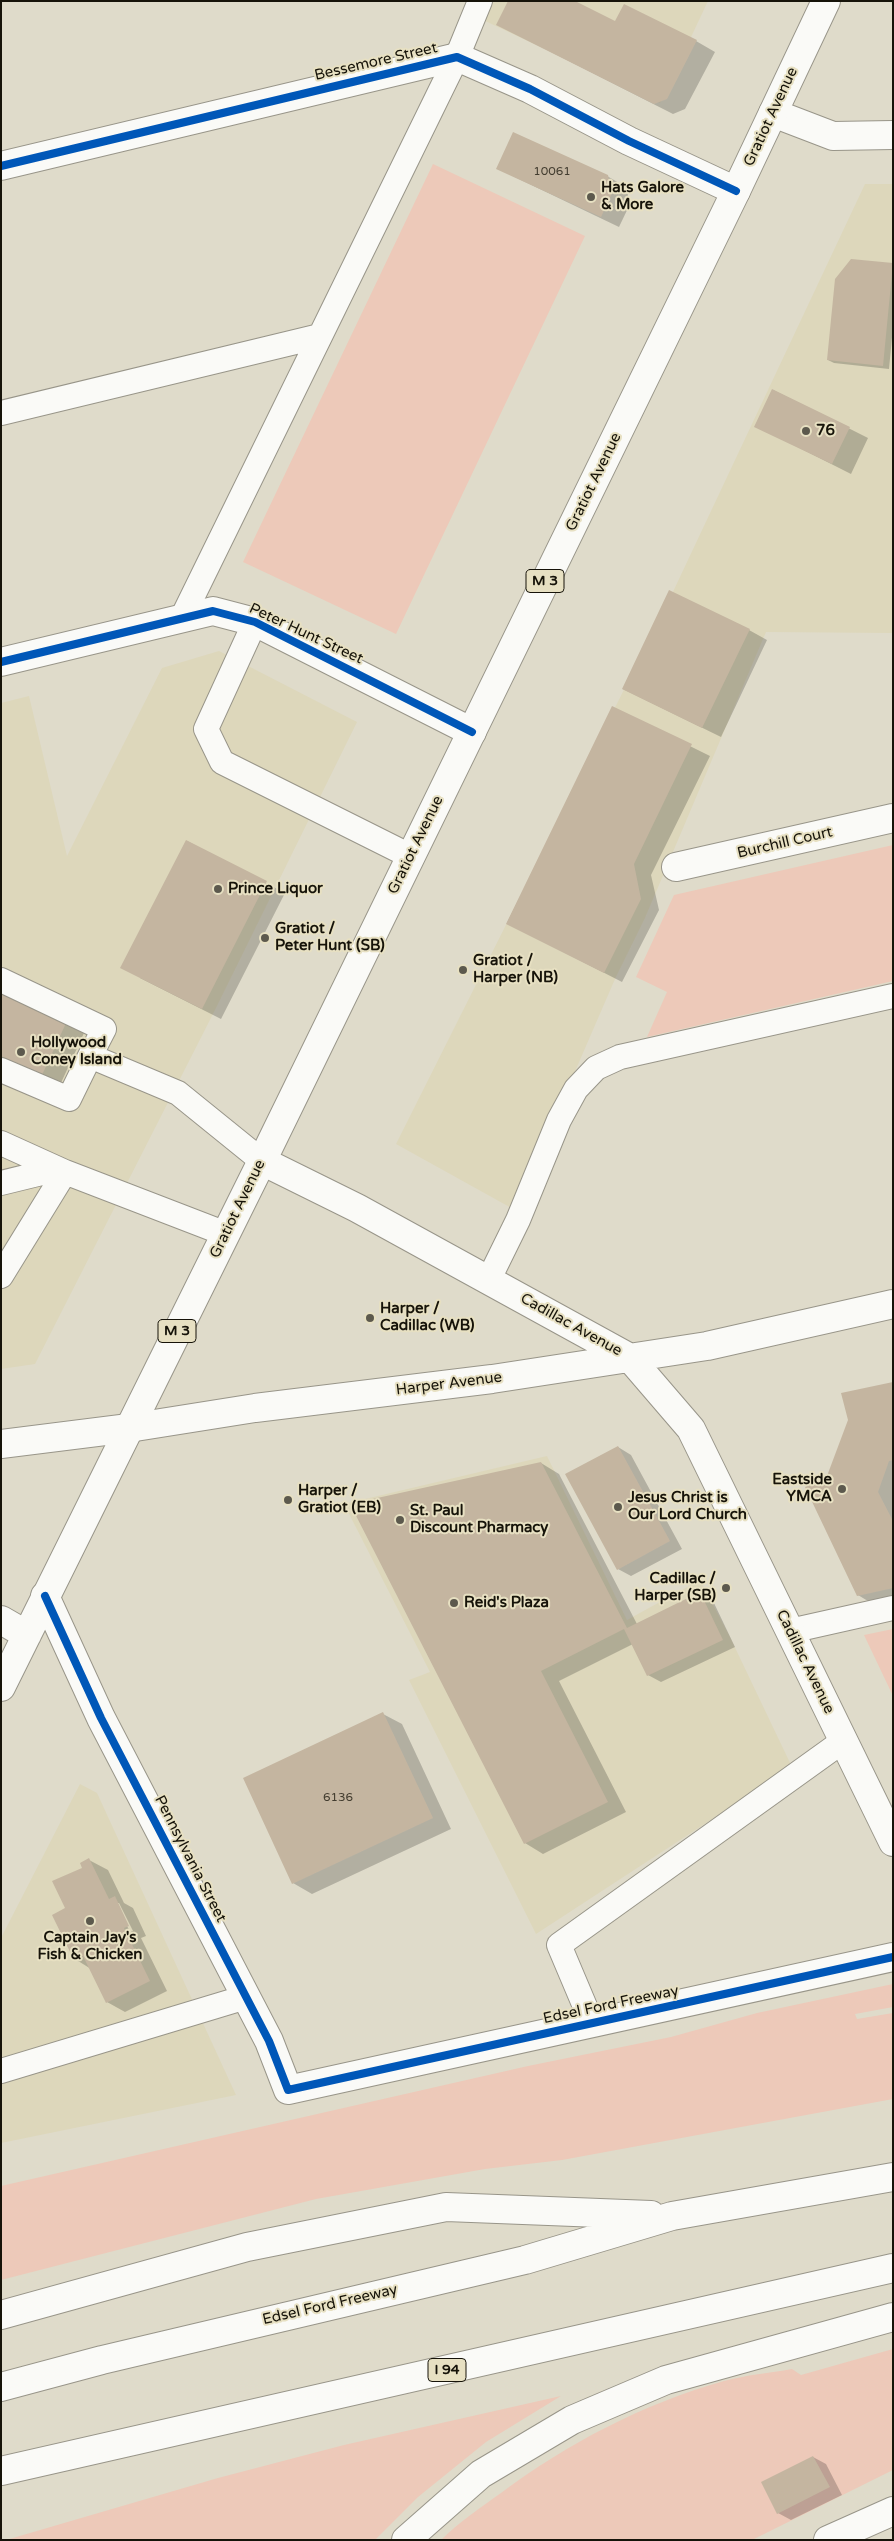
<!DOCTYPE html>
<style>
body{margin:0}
#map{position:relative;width:894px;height:2541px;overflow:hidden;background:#dfdbca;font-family:"Varela Round",sans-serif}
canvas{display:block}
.frame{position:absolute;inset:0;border:2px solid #161309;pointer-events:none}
</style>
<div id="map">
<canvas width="894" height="2541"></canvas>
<div class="frame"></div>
</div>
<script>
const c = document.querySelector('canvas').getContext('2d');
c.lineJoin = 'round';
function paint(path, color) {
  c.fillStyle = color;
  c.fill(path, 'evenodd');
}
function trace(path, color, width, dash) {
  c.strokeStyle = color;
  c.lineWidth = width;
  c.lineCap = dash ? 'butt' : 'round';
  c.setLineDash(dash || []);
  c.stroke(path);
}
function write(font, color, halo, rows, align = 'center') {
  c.font = font + ' "Varela Round",sans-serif';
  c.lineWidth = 4;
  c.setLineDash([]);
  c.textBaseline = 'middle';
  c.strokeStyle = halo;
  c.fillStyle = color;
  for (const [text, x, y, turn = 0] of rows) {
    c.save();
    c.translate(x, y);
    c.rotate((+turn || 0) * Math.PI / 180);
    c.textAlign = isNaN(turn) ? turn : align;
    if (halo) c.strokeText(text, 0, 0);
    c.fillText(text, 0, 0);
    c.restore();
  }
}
paint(new Path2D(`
 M 489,1 L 708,1 L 660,103 L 481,19 Z
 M 865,184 L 893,184 L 893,633 L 766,632 L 645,918 L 615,979 L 515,1210 L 396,1144 L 671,596 Z
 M 219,651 L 357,722 L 216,1008 L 35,1364 L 1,1369 L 1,703 L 29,696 L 67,856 L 162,668 Z
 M 547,1456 L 627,1620 L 700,1580 L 729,1635 L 792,1767 L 536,1934 L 409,1680 L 430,1672 L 344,1504 Z
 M 80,1784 L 97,1793 L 236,2095 L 1,2143 L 1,1938 Z`), '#ddd7bb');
paint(new Path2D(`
 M 433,164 L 585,236 L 396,634 L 243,562 Z
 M 893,845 L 893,981 L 647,1037 L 667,992 L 636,977 L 674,895 Z
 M 893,1629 L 893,1696 L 864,1635 Z
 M 893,1984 L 893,2007 L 855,2014 L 857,2019 L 893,2013 L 893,2099 L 562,2160 L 485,2169 L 316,2199 L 1,2280 L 1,2186 L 528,2066 L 671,2037 L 757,2013 Z
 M 893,2349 L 893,2470 L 752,2540 L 441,2540 C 459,2522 480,2508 501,2493 C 568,2443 643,2404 724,2381 C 746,2375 770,2373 792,2369 L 801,2375 Z
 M 561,2396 L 486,2442 L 418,2497 L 375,2540 L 6,2540 L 218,2478 L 344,2445 Z`), '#edc9b9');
paint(new Path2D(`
 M 616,23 L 696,41 L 715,52 L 685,109 L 673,114 L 498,25 Z
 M 498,169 L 607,176 L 626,187 L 630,204 L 619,227 Z
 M 893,264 L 893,327 L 889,369 L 834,363 L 828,360 Z
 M 773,390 L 868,438 L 851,474 L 756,426 Z
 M 749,630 L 767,640 L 721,737 L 623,689 Z
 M 613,708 L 710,756 L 651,875 L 659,910 L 622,982 L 507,923 Z
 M 187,841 L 285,893 L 221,1019 L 140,978 Z
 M 1,992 L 84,1033 L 60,1085 L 1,1057 Z
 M 893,1383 L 893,1606 L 881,1609 L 858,1595 L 828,1477 Z
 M 618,1447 L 631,1455 L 682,1549 L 631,1576 L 618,1569 Z
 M 541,1463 L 559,1474 L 637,1624 L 700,1594 L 713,1601 L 735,1647 L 661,1682 L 648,1675 L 633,1644 L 559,1681 L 626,1812 L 543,1854 L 525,1843 Z
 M 383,1714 L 402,1724 L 451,1829 L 312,1894 L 293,1883 Z
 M 89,1860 L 108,1870 L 124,1903 L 133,1908 L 146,1936 L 141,1938 L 167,1991 L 125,2012 L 107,2002 L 91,1969 L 75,1959 L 67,1909 L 83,1868 ZM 116,1903 L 119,1903 L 133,1931 L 130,1932 Z
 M 813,2457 L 826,2464 L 842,2495 L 791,2520 L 778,2513 Z`), '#0003');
paint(new Path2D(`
 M 508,1 L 575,1 L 615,21 L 624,4 L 697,40 L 667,99 L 654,104 L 496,25 Z
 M 513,132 L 608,175 L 612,193 L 601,217 L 496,169 Z
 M 851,259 L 893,263 L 883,366 L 827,360 L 835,279 Z
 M 772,389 L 850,427 L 832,464 L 754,427 Z
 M 669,590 L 750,629 L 702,728 L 622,689 Z
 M 612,706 L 692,744 L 634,864 L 641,899 L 604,973 L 506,924 Z
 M 186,840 L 267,881 L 202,1009 L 120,968 Z
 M 1,991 L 67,1021 L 42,1075 L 1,1056 Z
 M 893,1382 L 893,1460 L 889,1461 L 878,1492 L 893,1521 L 893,1588 L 857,1596 L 805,1487 L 827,1476 L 848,1420 L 841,1393 Z
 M 618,1446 L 670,1541 L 617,1570 L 565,1474 Z
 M 541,1462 L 627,1628 L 700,1592 L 723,1640 L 647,1676 L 624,1629 L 541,1671 L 608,1802 L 524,1844 L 350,1504 Z
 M 383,1712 L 433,1818 L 292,1884 L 243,1778 Z
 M 89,1858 L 109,1899 L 115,1896 L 129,1926 L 124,1928 L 150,1981 L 106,2003 L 83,1956 L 74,1960 L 52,1915 L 65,1908 L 52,1881 L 82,1868 L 80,1863 Z
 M 813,2456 L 830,2487 L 777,2514 L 761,2482 Z`), '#c4b5a0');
const lane = new Path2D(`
 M 1,413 L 320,336
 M 182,618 L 457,57 L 480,1
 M 255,622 L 206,729 L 222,762 L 410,856
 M 1,980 L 104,1029 L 90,1056 L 178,1093 L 262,1161
 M 1,1070 L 69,1099 L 90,1056
 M 1,1143 L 65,1172 L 226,1234
 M 1,1183 L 58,1169
 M 1,1276 L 65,1172
 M 489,1279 L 518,1220 L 559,1120 L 576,1089 L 596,1068 L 620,1057 L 893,996
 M 790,1631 L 893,1608
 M 592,2023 L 559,1945 L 843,1741
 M 1,2071 L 246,1997`);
const street = new Path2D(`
 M 773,113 L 833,136 L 893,135
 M 1,166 L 457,57 L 530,89 L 629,141 L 736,191
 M 1,662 L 213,611 L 255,622 L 472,732
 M 676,867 L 893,818
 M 45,1596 L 101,1718 L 269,2041 L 288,2090 L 893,1957
 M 828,2540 L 893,2511`);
const secondary = new Path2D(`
 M 262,1161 L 357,1208 L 630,1358 L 691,1429 L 893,1842
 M 1,1444 L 129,1428 L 255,1408 L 492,1379 L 707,1346 L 893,1304`);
const primary = new Path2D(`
 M 1,1620 L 27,1635
 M 1,1687 L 262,1161 L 736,191 L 826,1`);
const highway = new Path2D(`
 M 1,2315 L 247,2247 L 446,2207 L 651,2215
 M 1,2387 L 102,2360 L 525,2260 L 672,2216 L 893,2177
 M 1,2471 L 893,2268
 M 406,2540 L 481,2474 L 572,2420 L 666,2380 L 893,2317`);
trace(lane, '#989589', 26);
trace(street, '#989589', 30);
trace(secondary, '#989589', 30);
trace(primary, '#989589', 30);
trace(highway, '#989589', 30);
trace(lane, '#fafaf7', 24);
trace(street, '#fafaf7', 28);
trace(secondary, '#fafaf7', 28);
trace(primary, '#fafaf7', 28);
trace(highway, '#fafaf7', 28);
trace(new Path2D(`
 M 1,166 L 457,57 L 530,89 L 629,141 L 736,191
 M 1,662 L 213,611 L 255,622 L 472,732
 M 45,1596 L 101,1718 L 269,2041 L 288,2090 L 893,1957`), '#0057b8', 8);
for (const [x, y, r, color] of [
 [591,197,5,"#5c594d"],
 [806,431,5,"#5c594d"],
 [218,889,5,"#5c594d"],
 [265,938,5,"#5c594d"],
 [463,970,5,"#5c594d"],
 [21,1052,5,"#5c594d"],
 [370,1318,5,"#5c594d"],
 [842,1489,5,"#5c594d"],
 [288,1500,5,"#5c594d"],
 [618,1507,5,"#5c594d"],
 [400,1520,5,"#5c594d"],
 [726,1588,5,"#5c594d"],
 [454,1603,5,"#5c594d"],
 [90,1921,5,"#5c594d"]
]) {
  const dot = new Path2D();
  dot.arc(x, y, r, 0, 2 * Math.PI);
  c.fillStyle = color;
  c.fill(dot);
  trace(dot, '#e7e0c2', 2);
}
write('12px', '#423c2f', null, [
 ["10061",552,172],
 ["6136",338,1798]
]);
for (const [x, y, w] of [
 [545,581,38],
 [177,1331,38],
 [447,2370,38]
]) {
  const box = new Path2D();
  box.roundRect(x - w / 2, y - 11.5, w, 23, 4);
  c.fillStyle = '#e7e0c2';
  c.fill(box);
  trace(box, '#161309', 1);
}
write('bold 14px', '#161309', null, [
 ["M 3",545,581],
 ["M 3",177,1331],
 ["I 94",447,2370]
]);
write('15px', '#161309', '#e7e0c2', [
 ["Bessemore Street",376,62,-13],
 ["Gratiot Avenue",771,117,-65],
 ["Gratiot Avenue",594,482,-64],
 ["Peter Hunt Street",306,634,25],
 ["Burchill Court",785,843,-13],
 ["Gratiot Avenue",416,845,-64],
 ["Gratiot Avenue",238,1209,-64],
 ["Cadillac Avenue",571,1325,29],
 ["Harper Avenue",449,1384,-7],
 ["Cadillac Avenue",805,1662,64],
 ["Pennsylvania Street",190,1859,63],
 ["Edsel Ford Freeway",611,2005,-12],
 ["Edsel Ford Freeway",330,2305,-13]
]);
write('bold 15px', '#161309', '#e7e0c2', [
 ["Hats Galore",601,188],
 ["& More",601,205],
 ["76",816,431],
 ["Prince Liquor",228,889],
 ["Gratiot /",275,929],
 ["Peter Hunt (SB)",275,946],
 ["Gratiot /",473,961],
 ["Harper (NB)",473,978],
 ["Hollywood",31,1043],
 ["Coney Island",31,1060],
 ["Harper /",380,1309],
 ["Cadillac (WB)",380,1326],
 ["Eastside",832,1480,"right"],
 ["YMCA",832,1497,"right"],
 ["Harper /",298,1491],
 ["Gratiot (EB)",298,1508],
 ["Jesus Christ is",628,1498],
 ["Our Lord Church",628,1515],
 ["St. Paul",410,1511],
 ["Discount Pharmacy",410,1528],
 ["Cadillac /",716,1579,"right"],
 ["Harper (SB)",716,1596,"right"],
 ["Reid's Plaza",464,1603],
 ["Captain Jay's",90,1938,"center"],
 ["Fish & Chicken",90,1955,"center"]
], 'left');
</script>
